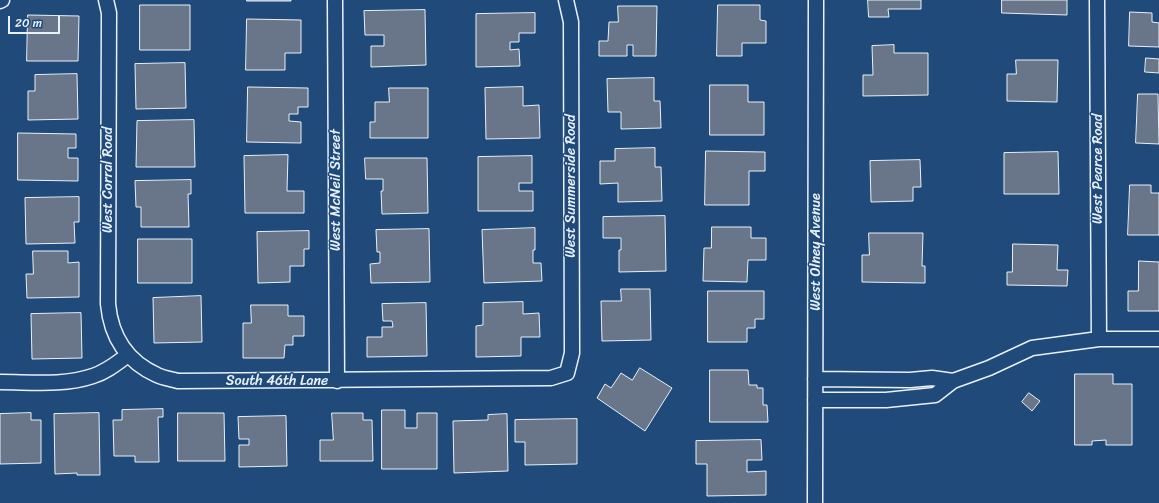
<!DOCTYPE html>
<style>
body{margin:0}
#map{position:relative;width:1159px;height:503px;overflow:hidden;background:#1f4a7a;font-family:Sriracha,sans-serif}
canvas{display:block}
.scale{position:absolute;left:8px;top:16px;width:52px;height:18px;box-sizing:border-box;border:2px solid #e8f1f8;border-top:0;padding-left:5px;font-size:12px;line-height:14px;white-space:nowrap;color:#e8f1f8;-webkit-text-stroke:3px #1f4a7a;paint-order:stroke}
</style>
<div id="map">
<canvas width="1159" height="503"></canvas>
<div class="scale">20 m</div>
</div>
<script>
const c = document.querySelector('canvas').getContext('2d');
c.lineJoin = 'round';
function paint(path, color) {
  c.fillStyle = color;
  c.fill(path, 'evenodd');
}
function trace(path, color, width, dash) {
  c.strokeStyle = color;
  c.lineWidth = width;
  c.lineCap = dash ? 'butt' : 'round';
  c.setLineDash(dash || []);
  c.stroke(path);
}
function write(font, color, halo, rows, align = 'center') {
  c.font = font + ' Sriracha,sans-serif';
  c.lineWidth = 3;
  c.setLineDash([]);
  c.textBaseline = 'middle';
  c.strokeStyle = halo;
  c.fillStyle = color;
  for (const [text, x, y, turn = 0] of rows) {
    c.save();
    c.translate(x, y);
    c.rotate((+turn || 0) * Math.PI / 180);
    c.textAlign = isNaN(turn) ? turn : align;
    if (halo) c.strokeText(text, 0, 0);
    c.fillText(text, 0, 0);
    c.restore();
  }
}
const building = new Path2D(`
 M 247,0 L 291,0 L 291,1 L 247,1 Z
 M 868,0 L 921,0 L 921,9 L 888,9 L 889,17 L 869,17 Z
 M 1002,0 L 1067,0 L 1067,15 L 1002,13 Z
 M 140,5 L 190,5 L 190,50 L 140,50 Z
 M 718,5 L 760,5 L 760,20 L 766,21 L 766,43 L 742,43 L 742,56 L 717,56 Z
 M 618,6 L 657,6 L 656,56 L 633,56 L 633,45 L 627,45 L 627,56 L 599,56 L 599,41 L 608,41 L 609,22 L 618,22 Z
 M 425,10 L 426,65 L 371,67 L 371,46 L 384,46 L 384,35 L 365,35 L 364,11 Z
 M 1130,12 L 1152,13 L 1152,22 L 1159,23 L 1159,47 L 1129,46 Z
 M 535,13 L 535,33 L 519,33 L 519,42 L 510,42 L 510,50 L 519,49 L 520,66 L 476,67 L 476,14 Z
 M 28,15 L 79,16 L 78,61 L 27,61 Z
 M 247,19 L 301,20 L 301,53 L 285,53 L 285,70 L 246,70 Z
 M 894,45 L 894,53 L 928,53 L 928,95 L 863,96 L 863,75 L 873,75 L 872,46 Z
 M 1146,58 L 1159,59 L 1159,73 L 1145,72 Z
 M 1016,60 L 1058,60 L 1057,102 L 1007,101 L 1007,74 L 1016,74 Z
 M 185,63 L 186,108 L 136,109 L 135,64 Z
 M 77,74 L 78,119 L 28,120 L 28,91 L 35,91 L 35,75 Z
 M 654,78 L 654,101 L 660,101 L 661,128 L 621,129 L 621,112 L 608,112 L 607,79 Z
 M 710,85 L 748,85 L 748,102 L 764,102 L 764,135 L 710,135 Z
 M 248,87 L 308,88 L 308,107 L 298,107 L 298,114 L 289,114 L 289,121 L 301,122 L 301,143 L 247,142 Z
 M 523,87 L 523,106 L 539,105 L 540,138 L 486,139 L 485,88 Z
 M 389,88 L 428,88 L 428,138 L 370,138 L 370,122 L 375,122 L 375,102 L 389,102 Z
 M 1138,94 L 1158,94 L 1159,144 L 1136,143 Z
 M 194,120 L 195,167 L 136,167 L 137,121 Z
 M 18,133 L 76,134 L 76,148 L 68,148 L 68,158 L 78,158 L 78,181 L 18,180 Z
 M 655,148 L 655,167 L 661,167 L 662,201 L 618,202 L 618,183 L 600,184 L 600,161 L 615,161 L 615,149 Z
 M 706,151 L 765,152 L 765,171 L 749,171 L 749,205 L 705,205 Z
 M 1058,152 L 1059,194 L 1004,194 L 1004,153 Z
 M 288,155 L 287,191 L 304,191 L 304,213 L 245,213 L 244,156 Z
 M 532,156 L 532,183 L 519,183 L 519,191 L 533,191 L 533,211 L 478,211 L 478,157 Z
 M 365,158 L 427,158 L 428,213 L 382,214 L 381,191 L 383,191 L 383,179 L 366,179 Z
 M 920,160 L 921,187 L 913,187 L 913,201 L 871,202 L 870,161 Z
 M 191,180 L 191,194 L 188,194 L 189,227 L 141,227 L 141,207 L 136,207 L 135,181 Z
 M 1130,185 L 1151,185 L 1151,193 L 1159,193 L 1159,235 L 1128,235 Z
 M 79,197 L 79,222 L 74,222 L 75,243 L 26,244 L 25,198 Z
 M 665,216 L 666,271 L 619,272 L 619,250 L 621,250 L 621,238 L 603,238 L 603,217 Z
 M 712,227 L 751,227 L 751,238 L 766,238 L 766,260 L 748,260 L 747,282 L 703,281 L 704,248 L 711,248 Z
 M 535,228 L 535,250 L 533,250 L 533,263 L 541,263 L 542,281 L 484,283 L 482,230 Z
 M 429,229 L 430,282 L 371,283 L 370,264 L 380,263 L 380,252 L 377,252 L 376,230 Z
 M 309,231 L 309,249 L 304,249 L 304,266 L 290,266 L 290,282 L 258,283 L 257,232 Z
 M 869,233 L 923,233 L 922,266 L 925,266 L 925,283 L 862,282 L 862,255 L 869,255 Z
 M 138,239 L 192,239 L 192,283 L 138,283 Z
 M 1013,244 L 1058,245 L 1057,270 L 1068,270 L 1067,286 L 1007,285 L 1007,272 L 1012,272 Z
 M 33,251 L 68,251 L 68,263 L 79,262 L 79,297 L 27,298 L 26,274 L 33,274 Z
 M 1139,261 L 1159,262 L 1159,311 L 1128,311 L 1128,291 L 1138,291 Z
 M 621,289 L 650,289 L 651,340 L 602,341 L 601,301 L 621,301 Z
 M 708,291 L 764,291 L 764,319 L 755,319 L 755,328 L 747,328 L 747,342 L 708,342 Z
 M 201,296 L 202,342 L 154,343 L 153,298 Z
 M 523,302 L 523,314 L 539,313 L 540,337 L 521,337 L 521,356 L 476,357 L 476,326 L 483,325 L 483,303 Z
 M 426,303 L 427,356 L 367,357 L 367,337 L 382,337 L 382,327 L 393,327 L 392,321 L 383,321 L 382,304 Z
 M 251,305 L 288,305 L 288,316 L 304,316 L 304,336 L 293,336 L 293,345 L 285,345 L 284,358 L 243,358 L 243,323 L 251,323 Z
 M 81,313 L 82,358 L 32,359 L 31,314 Z
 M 640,368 L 672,388 L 645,431 L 597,398 L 605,384 L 611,388 L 621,373 L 632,380 Z
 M 710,370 L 748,370 L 749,385 L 757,385 L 757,388 L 763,388 L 763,405 L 767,405 L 768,422 L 710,422 Z
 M 1075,374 L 1113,374 L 1113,384 L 1132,384 L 1132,445 L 1106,445 L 1106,440 L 1092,441 L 1092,445 L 1075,445 Z
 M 1029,393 L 1040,401 L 1032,411 L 1022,402 Z
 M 163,409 L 163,417 L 158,417 L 159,462 L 135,462 L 135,456 L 114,456 L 113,420 L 122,420 L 122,410 Z
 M 382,410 L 405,410 L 405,428 L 417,428 L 417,413 L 437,413 L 437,469 L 382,469 Z
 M 31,413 L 31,420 L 41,420 L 41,463 L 0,464 L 0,414 Z
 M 99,413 L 100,475 L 77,475 L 77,473 L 55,474 L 54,414 Z
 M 178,413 L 224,413 L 225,461 L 178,461 Z
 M 332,413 L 363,413 L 363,420 L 372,420 L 373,461 L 320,461 L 320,440 L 333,440 Z
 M 507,414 L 508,471 L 454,473 L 453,421 L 488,420 L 488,415 Z
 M 286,416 L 287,466 L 239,467 L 239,445 L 249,445 L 249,439 L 239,439 L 238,417 Z
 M 577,419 L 577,464 L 525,465 L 525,442 L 515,442 L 515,420 Z
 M 761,440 L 762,460 L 747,460 L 747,472 L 766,471 L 766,495 L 707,496 L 707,464 L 696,464 L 696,441 Z`);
paint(building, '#697588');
trace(building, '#e8f1f8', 1);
const street = new Path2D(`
 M 106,0 L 109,13 L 108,304 C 111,336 126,361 157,375 C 163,378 171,379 178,381 L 551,378 L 567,373 L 572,353 L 571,22 L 566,0
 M 335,0 L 337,381
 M 1097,0 L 1099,339
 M 0,1 L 2,0
 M 815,379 L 910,380 L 932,378 L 953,381
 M 0,382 C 31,382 63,386 93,376 C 106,372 117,363 128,355
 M 815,400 L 886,400 L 935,395 L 953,381 L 989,368 L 1032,348 L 1099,339 L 1159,339
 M 815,503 L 816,0`);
trace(street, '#e8f1f8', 17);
trace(street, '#1f4a7a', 14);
write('14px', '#e8f1f8', '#1f4a7a', [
 ["West Pearce Road",1098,169,-90],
 ["West Corral Road",108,180,-90],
 ["West Summerside Road",571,186,-90],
 ["West McNeil Street",336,190,-90],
 ["West Olney Avenue",816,252,-90],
 ["South 46th Lane",277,381]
]);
</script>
